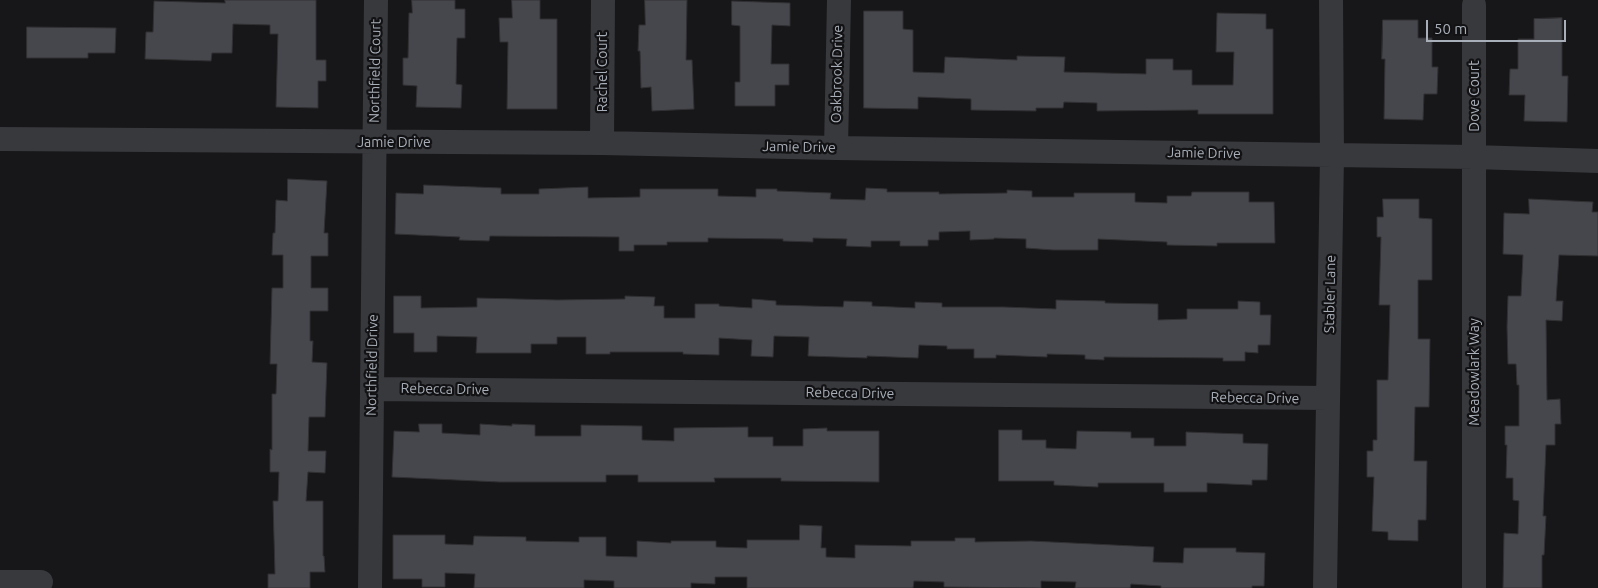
<!DOCTYPE html>
<style>
body{margin:0}
#map{position:relative;width:1598px;height:588px;overflow:hidden;background:#171719;font-family:Ubuntu,sans-serif}
canvas{display:block}
.scale{position:absolute;left:1426px;top:20px;width:140px;height:22px;box-sizing:border-box;border:2px solid #a9afb8;border-top:0;padding-left:6px;font-size:15px;line-height:18px;white-space:nowrap;color:#a9afb8;-webkit-text-stroke:4px #121214;paint-order:stroke}
</style>
<div id="map">
<canvas width="1598" height="588"></canvas>
<div class="scale">50 m</div>
</div>
<script>
const c = document.querySelector('canvas').getContext('2d');
c.lineJoin = 'round';
function paint(path, color) {
  c.fillStyle = color;
  c.fill(path, 'evenodd');
}
function trace(path, color, width, dash) {
  c.strokeStyle = color;
  c.lineWidth = width;
  c.lineCap = dash ? 'butt' : 'round';
  c.setLineDash(dash || []);
  c.stroke(path);
}
function write(font, color, halo, rows, align = 'center') {
  c.font = font + ' Ubuntu,sans-serif';
  c.lineWidth = 4.5;
  c.setLineDash([]);
  c.textBaseline = 'middle';
  c.strokeStyle = halo;
  c.fillStyle = color;
  for (const [text, x, y, turn = 0] of rows) {
    c.save();
    c.translate(x, y);
    c.rotate((+turn || 0) * Math.PI / 180);
    c.textAlign = isNaN(turn) ? turn : align;
    if (halo) c.strokeText(text, 0, 0);
    c.fillText(text, 0, 0);
    c.restore();
  }
}
const building = new Path2D(`
 M 225,0 L 316,0 L 316,60 L 326,60 L 326,81 L 318,81 L 318,108 L 276,107 L 278,34 L 270,34 L 270,25 L 233,24 L 232,53 L 212,53 L 211,61 L 145,59 L 146,32 L 153,32 L 154,1 L 225,3 Z
 M 412,0 L 455,0 L 455,9 L 465,9 L 465,38 L 457,38 L 456,84 L 462,85 L 461,108 L 416,107 L 417,86 L 403,85 L 403,58 L 408,58 L 409,13 L 412,13 Z
 M 512,0 L 540,0 L 540,19 L 557,19 L 557,109 L 507,109 L 508,42 L 500,42 L 499,18 L 512,18 Z
 M 645,0 L 687,0 L 686,60 L 692,60 L 694,109 L 652,111 L 651,87 L 641,88 L 640,51 L 638,51 L 639,25 L 645,25 Z
 M 732,1 L 790,3 L 790,26 L 772,25 L 771,64 L 789,64 L 789,85 L 775,85 L 775,106 L 735,106 L 735,82 L 740,82 L 740,26 L 732,25 Z
 M 864,11 L 903,11 L 903,29 L 913,30 L 913,72 L 944,73 L 945,57 L 1017,60 L 1017,56 L 1065,57 L 1064,72 L 1146,74 L 1146,59 L 1173,59 L 1173,70 L 1192,70 L 1192,85 L 1233,85 L 1234,52 L 1216,52 L 1217,13 L 1266,14 L 1266,29 L 1273,29 L 1273,114 L 1198,114 L 1198,110 L 1097,111 L 1097,103 L 1064,102 L 1063,108 L 1036,108 L 1036,111 L 971,110 L 971,99 L 918,97 L 918,109 L 864,108 Z
 M 1562,18 L 1562,76 L 1568,76 L 1567,122 L 1524,121 L 1525,95 L 1509,95 L 1510,69 L 1518,69 L 1518,39 L 1534,39 L 1534,19 Z
 M 1383,20 L 1418,20 L 1418,38 L 1432,38 L 1432,67 L 1438,67 L 1437,94 L 1424,94 L 1423,120 L 1384,119 L 1385,59 L 1382,59 Z
 M 27,27 L 116,28 L 115,53 L 88,53 L 88,58 L 27,58 Z
 M 288,179 L 327,181 L 324,233 L 328,233 L 328,256 L 311,256 L 311,288 L 328,288 L 328,311 L 310,311 L 310,341 L 313,341 L 312,362 L 327,363 L 325,417 L 309,417 L 308,451 L 326,451 L 325,473 L 308,472 L 306,501 L 323,501 L 323,556 L 324,556 L 325,572 L 310,572 L 310,588 L 268,588 L 268,574 L 275,574 L 273,501 L 278,501 L 279,472 L 270,472 L 270,449 L 272,450 L 272,394 L 276,394 L 277,364 L 270,364 L 272,288 L 283,288 L 283,255 L 272,255 L 273,233 L 275,233 L 276,200 L 287,201 Z
 M 424,185 L 501,188 L 501,194 L 539,194 L 539,189 L 588,187 L 588,198 L 640,197 L 640,189 L 718,189 L 718,196 L 756,197 L 756,189 L 777,189 L 777,191 L 831,193 L 830,199 L 865,200 L 866,188 L 887,189 L 887,192 L 939,192 L 939,194 L 1007,193 L 1007,190 L 1032,191 L 1032,197 L 1074,197 L 1074,193 L 1135,193 L 1135,202 L 1167,203 L 1167,196 L 1191,196 L 1192,192 L 1249,192 L 1249,202 L 1274,202 L 1275,243 L 1217,243 L 1217,246 L 1167,245 L 1167,242 L 1098,239 L 1098,250 L 1053,250 L 1026,248 L 1026,239 L 994,238 L 994,239 L 970,240 L 970,231 L 939,232 L 939,240 L 928,240 L 928,246 L 900,246 L 900,241 L 871,241 L 871,247 L 846,246 L 847,239 L 813,238 L 813,242 L 783,241 L 783,239 L 708,238 L 708,242 L 667,242 L 667,245 L 634,245 L 634,251 L 619,251 L 619,237 L 490,236 L 489,241 L 459,240 L 460,237 L 395,234 L 396,193 L 423,194 Z
 M 1383,199 L 1419,199 L 1419,218 L 1432,219 L 1432,280 L 1418,280 L 1418,339 L 1430,339 L 1429,407 L 1415,407 L 1414,461 L 1427,461 L 1426,520 L 1418,520 L 1418,541 L 1388,540 L 1388,532 L 1372,531 L 1374,477 L 1367,477 L 1367,451 L 1373,451 L 1373,440 L 1377,440 L 1377,380 L 1388,380 L 1390,305 L 1379,305 L 1381,237 L 1377,237 L 1377,217 L 1383,217 Z
 M 1529,199 L 1593,202 L 1592,212 L 1598,212 L 1598,256 L 1559,255 L 1556,301 L 1563,301 L 1562,321 L 1546,320 L 1547,400 L 1560,399 L 1561,424 L 1555,424 L 1555,445 L 1546,445 L 1543,516 L 1546,516 L 1544,555 L 1542,555 L 1542,588 L 1503,588 L 1504,533 L 1518,534 L 1519,501 L 1513,500 L 1513,478 L 1506,478 L 1507,445 L 1505,445 L 1505,426 L 1519,426 L 1519,385 L 1517,385 L 1516,364 L 1508,364 L 1507,327 L 1508,296 L 1521,296 L 1523,255 L 1503,254 L 1504,213 L 1529,214 Z
 M 394,296 L 421,296 L 421,308 L 477,307 L 477,298 L 557,300 L 625,299 L 625,296 L 655,297 L 654,306 L 664,306 L 664,318 L 695,318 L 695,304 L 719,304 L 719,306 L 752,308 L 752,299 L 776,301 L 776,305 L 843,307 L 844,301 L 872,302 L 872,306 L 915,308 L 915,302 L 942,303 L 942,307 L 1004,307 L 1056,309 L 1056,300 L 1105,301 L 1105,303 L 1158,304 L 1158,320 L 1187,319 L 1187,309 L 1238,309 L 1238,301 L 1260,302 L 1260,315 L 1271,315 L 1270,345 L 1258,345 L 1258,353 L 1245,352 L 1245,361 L 1223,361 L 1223,358 L 1104,357 L 1104,360 L 1085,359 L 1085,355 L 1047,354 L 1047,357 L 996,355 L 996,358 L 974,358 L 974,349 L 947,349 L 947,346 L 919,345 L 918,358 L 867,356 L 867,358 L 808,356 L 809,337 L 774,336 L 773,357 L 751,356 L 752,340 L 719,338 L 719,355 L 683,354 L 683,352 L 610,352 L 610,354 L 586,354 L 586,337 L 557,337 L 557,344 L 531,344 L 531,353 L 476,353 L 477,337 L 437,336 L 437,352 L 414,352 L 414,333 L 394,333 Z
 M 419,424 L 442,424 L 442,433 L 480,435 L 480,424 L 512,426 L 512,424 L 535,425 L 535,436 L 581,436 L 581,425 L 642,426 L 642,440 L 674,441 L 674,428 L 748,427 L 748,437 L 773,437 L 773,446 L 803,446 L 803,429 L 827,428 L 827,431 L 879,431 L 879,482 L 781,481 L 781,478 L 714,478 L 715,482 L 638,482 L 638,475 L 606,475 L 606,482 L 499,482 L 392,477 L 394,431 L 419,432 Z
 M 999,430 L 1022,430 L 1022,440 L 1046,440 L 1046,448 L 1076,449 L 1077,431 L 1131,432 L 1131,438 L 1154,438 L 1154,446 L 1186,446 L 1186,432 L 1243,434 L 1243,443 L 1268,444 L 1267,480 L 1252,480 L 1252,485 L 1207,483 L 1207,492 L 1164,492 L 1164,483 L 1098,483 L 1098,487 L 1054,485 L 1054,481 L 999,481 Z
 M 800,525 L 822,526 L 821,548 L 826,548 L 826,557 L 855,558 L 855,545 L 911,546 L 911,541 L 955,541 L 955,538 L 975,538 L 975,542 L 1031,541 L 1154,547 L 1153,562 L 1183,563 L 1184,548 L 1236,548 L 1236,552 L 1265,553 L 1264,586 L 1252,586 L 1252,588 L 1161,588 L 1161,586 L 1131,584 L 1130,588 L 1075,588 L 1076,582 L 1041,581 L 1041,588 L 944,587 L 944,582 L 914,581 L 913,588 L 747,588 L 747,577 L 715,577 L 715,584 L 691,583 L 691,588 L 614,588 L 614,581 L 584,580 L 584,588 L 474,588 L 475,574 L 445,573 L 445,587 L 422,587 L 422,579 L 393,579 L 393,535 L 445,535 L 445,544 L 473,545 L 474,536 L 526,537 L 526,541 L 579,542 L 579,537 L 606,537 L 606,556 L 637,557 L 637,541 L 671,543 L 671,541 L 716,541 L 716,547 L 747,548 L 747,540 L 799,540 Z`);
paint(building, '#46474c');
trace(building, '#313134', 1);
trace(new Path2D(`
 M 1474,5 L 1474,588
 M 0,139 L 602,143 L 836,148 L 1474,157 L 1598,161
 M 602,143 L 603,0
 M 836,148 L 839,0
 M 372,389 L 1328,398
 M 0,582 L 41,582
 M 370,588 L 376,0
 M 1325,588 L 1332,155 L 1331,0`), '#38393d', 24);
write('14px', '#a9afb8', '#121214', [
 ["Northfield Court",375,71,-89],
 ["Rachel Court",602,72,-90],
 ["Oakbrook Drive",837,74,-89],
 ["Dove Court",1474,96,-90],
 ["Jamie Drive",394,142],
 ["Jamie Drive",799,147,1],
 ["Jamie Drive",1204,153,1],
 ["Stabler Lane",1330,294,-89],
 ["Northfield Drive",372,365,-89],
 ["Meadowlark Way",1474,372,-90],
 ["Rebecca Drive",445,389,1],
 ["Rebecca Drive",850,393,1],
 ["Rebecca Drive",1255,398,1]
]);
</script>
